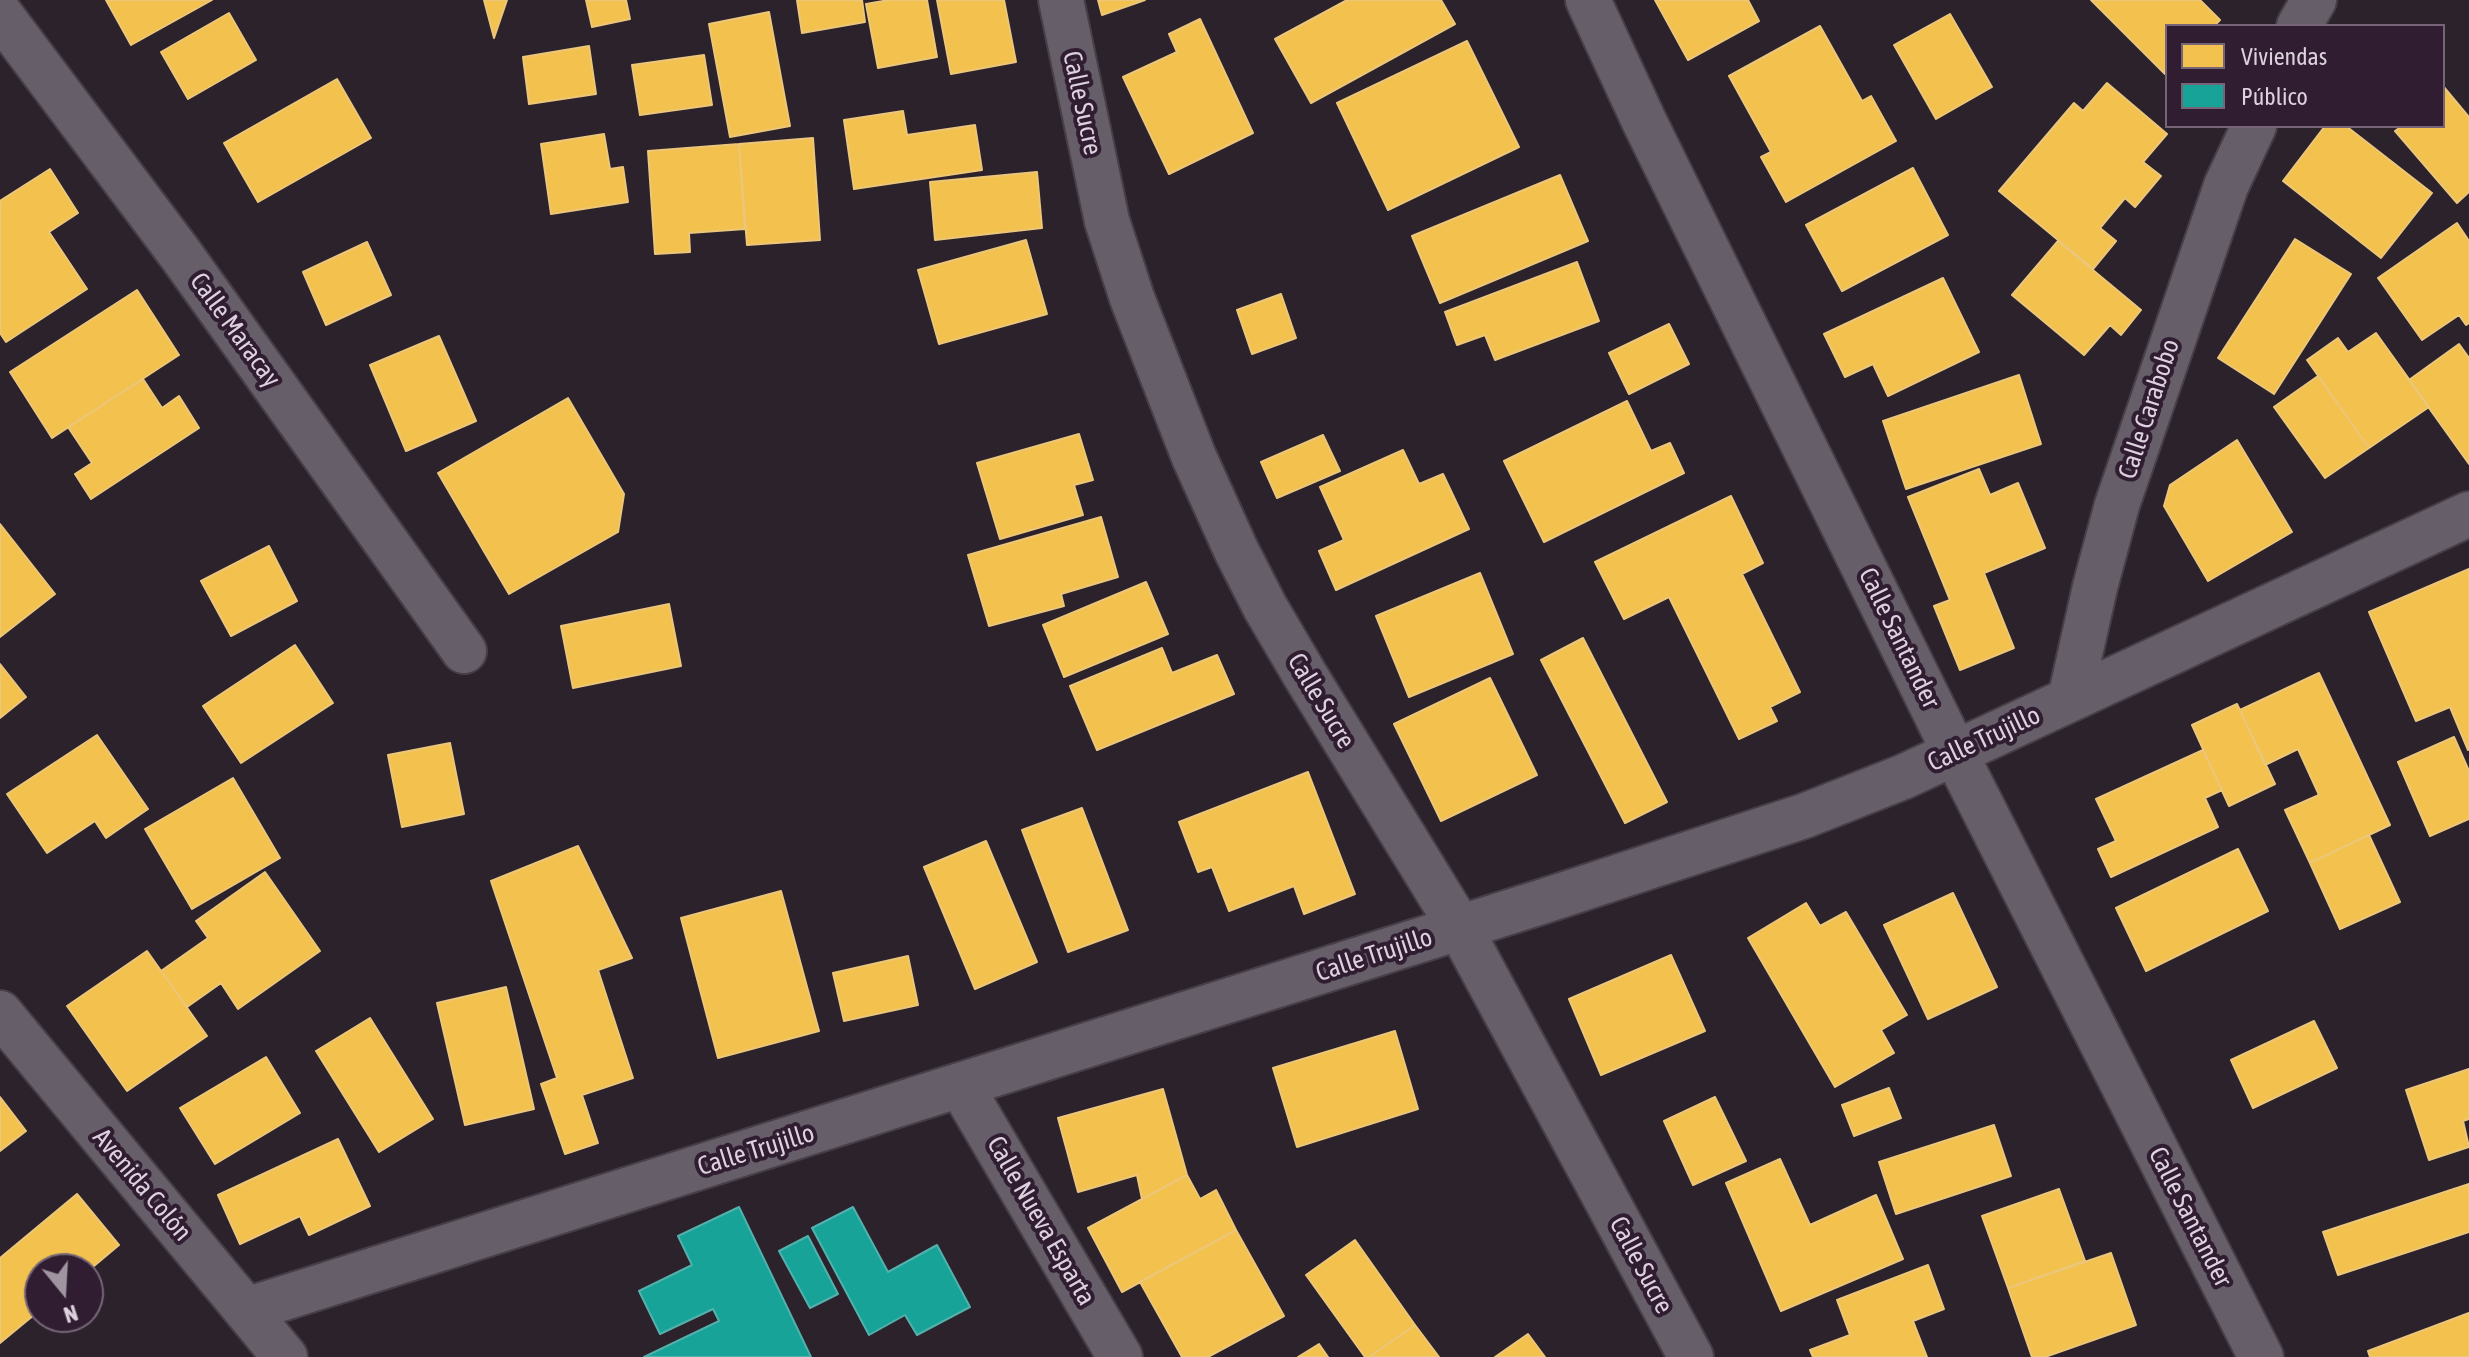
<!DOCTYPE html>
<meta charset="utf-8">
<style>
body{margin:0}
#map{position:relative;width:2469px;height:1357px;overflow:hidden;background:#2c222c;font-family:"Asap Condensed",sans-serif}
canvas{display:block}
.legend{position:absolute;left:2165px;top:24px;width:280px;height:104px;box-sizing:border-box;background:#301d31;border:2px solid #756576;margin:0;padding:10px 14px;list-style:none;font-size:24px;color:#ddd1de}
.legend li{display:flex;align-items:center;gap:16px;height:40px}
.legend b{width:40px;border:2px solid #756576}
.north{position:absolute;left:24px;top:1253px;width:80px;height:80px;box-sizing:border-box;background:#301d31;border:2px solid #756576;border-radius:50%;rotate:162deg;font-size:22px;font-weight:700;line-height:32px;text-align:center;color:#ddd1de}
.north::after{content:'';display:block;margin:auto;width:28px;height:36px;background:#9f94a0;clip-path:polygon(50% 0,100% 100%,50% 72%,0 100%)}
</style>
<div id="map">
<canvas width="2469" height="1357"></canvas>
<ul class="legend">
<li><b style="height:22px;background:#f2c14e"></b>Viviendas</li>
<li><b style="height:22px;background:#17a398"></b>Público</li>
</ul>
<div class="north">N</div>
</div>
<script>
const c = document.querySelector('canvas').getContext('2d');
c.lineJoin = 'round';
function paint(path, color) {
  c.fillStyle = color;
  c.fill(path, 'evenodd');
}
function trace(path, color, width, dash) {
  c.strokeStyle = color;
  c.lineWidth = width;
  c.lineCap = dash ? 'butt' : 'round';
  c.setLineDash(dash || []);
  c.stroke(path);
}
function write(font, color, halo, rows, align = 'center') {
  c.font = font + ' "Asap Condensed",sans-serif';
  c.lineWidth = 8;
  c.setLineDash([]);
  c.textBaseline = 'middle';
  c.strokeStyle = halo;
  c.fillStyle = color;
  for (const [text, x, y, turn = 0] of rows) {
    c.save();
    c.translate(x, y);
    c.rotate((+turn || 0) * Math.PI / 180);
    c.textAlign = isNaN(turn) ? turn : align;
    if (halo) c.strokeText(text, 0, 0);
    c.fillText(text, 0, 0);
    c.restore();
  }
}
const homes = new Path2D(`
 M 106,0 L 212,0 L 131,45 Z
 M 484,0 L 507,0 L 494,38 Z
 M 586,0 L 626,0 L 630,19 L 592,27 Z
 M 797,0 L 862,0 L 865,22 L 802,33 Z
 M 889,0 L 927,0 L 937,57 L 878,68 L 866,4 Z
 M 937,0 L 1004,0 L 1016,62 L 951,74 Z
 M 1098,0 L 1145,0 L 1102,15 Z
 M 1347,0 L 1441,0 L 1455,24 L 1311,103 L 1275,39 Z
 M 1655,0 L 1748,0 L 1759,21 L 1688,60 Z
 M 2091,0 L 2200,0 L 2220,20 L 2214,26 L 2167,26 L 2165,74 Z
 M 769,12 L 790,126 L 730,137 L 709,24 Z
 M 229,13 L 256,60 L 188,99 L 161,52 Z
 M 1950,14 L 1992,87 L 1936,119 L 1894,45 Z
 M 1200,19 L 1253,133 L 1169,174 L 1123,77 L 1177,52 L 1169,34 Z
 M 1820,26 L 1862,101 L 1871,96 L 1896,141 L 1786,202 L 1761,157 L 1771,152 L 1729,76 Z
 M 1467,41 L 1519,147 L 1388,210 L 1337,103 Z
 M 589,46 L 596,94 L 529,104 L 523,57 Z
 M 704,55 L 712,105 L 640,115 L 632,65 Z
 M 337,79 L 371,138 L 258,202 L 224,143 Z
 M 2107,83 L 2167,134 L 2143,162 L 2161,176 L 2135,207 L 2125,198 L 2100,228 L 2116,241 L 2093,269 L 1999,191 L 2074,103 L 2083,111 Z
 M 2443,86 L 2469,117 L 2469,192 L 2457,203 L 2395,131 L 2402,126 L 2443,126 Z
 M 903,111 L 907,135 L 975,125 L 982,170 L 854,189 L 844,120 Z
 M 2325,126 L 2346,126 L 2432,193 L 2381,258 L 2283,181 Z
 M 604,134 L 610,169 L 623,167 L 628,202 L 551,214 L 541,144 Z
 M 813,138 L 820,240 L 747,245 L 739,144 Z
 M 739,144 L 745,229 L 689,233 L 690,252 L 655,254 L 648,151 Z
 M 1913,168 L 1948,235 L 1842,291 L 1806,225 Z
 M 50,169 L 78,213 L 49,232 L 87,289 L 6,342 L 0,333 L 0,201 Z
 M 1037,172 L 1042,228 L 935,240 L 930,182 Z
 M 1560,175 L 1588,241 L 1440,303 L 1412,236 Z
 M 2457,223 L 2469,241 L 2469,323 L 2466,325 L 2459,315 L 2422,340 L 2378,278 Z
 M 2295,239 L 2351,274 L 2274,394 L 2218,358 Z
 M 1026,240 L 1047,314 L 939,344 L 918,270 Z
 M 2058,241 L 2141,310 L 2121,335 L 2110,325 L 2084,355 L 2012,295 Z
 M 367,242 L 391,295 L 326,325 L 303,272 Z
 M 1577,262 L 1599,321 L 1495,360 L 1485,335 L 1457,345 L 1445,312 Z
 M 1943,278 L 1979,352 L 1888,396 L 1873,364 L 1845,377 L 1824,334 Z
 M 137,290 L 179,355 L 52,438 L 10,372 Z
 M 1281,294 L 1296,338 L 1252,354 L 1237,310 Z
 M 1669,324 L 1689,364 L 1629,394 L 1609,353 Z
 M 2376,333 L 2429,407 L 2369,448 L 2307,360 L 2338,338 L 2348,352 Z
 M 439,336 L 476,421 L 406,451 L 370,365 Z
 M 2459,344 L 2469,358 L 2469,464 L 2409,380 Z
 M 2019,375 L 2041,444 L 1906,489 L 1883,421 Z
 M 2318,376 L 2369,448 L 2325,478 L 2274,407 Z
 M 143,379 L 162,408 L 179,396 L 199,428 L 91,499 L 75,474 L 92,463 L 68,427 Z
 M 568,398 L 624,494 L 618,532 L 509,594 L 438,473 Z
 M 1627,401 L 1651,451 L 1670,443 L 1684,473 L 1544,542 L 1504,461 Z
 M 1079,434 L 1093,480 L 1074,485 L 1083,515 L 1000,539 L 977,463 Z
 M 1323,435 L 1340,471 L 1277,498 L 1261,462 Z
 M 2237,440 L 2292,532 L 2208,581 L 2164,506 L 2170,485 Z
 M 1403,450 L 1419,484 L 1443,474 L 1469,529 L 1336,590 L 1319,551 L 1344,540 L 1320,487 Z
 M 1979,469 L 1990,495 L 2018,483 L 2045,548 L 1984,573 L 2014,648 L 1960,670 L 1934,606 L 1950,600 L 1908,497 Z
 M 1731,496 L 1763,563 L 1742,574 L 1800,692 L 1770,707 L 1777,721 L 1739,739 L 1669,597 L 1624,619 L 1595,562 Z
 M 1101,517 L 1118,577 L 1061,594 L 1064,606 L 989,626 L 968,555 Z
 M 0,524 L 55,594 L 0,637 Z
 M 269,546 L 297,601 L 231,636 L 201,581 Z
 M 2469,569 L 2469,749 L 2468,750 L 2450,707 L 2416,721 L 2369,612 Z
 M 1480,573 L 1513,654 L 1409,697 L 1376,616 Z
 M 1146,582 L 1168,634 L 1064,677 L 1043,625 Z
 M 669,604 L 681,666 L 573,688 L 561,626 Z
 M 1583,638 L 1667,802 L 1625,823 L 1541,660 Z
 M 295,645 L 333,703 L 241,763 L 203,706 Z
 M 1162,648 L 1172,673 L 1217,655 L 1234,694 L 1097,750 L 1070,686 Z
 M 0,664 L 26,697 L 0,718 Z
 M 2319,673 L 2390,825 L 2310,863 L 2285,810 L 2319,795 L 2298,749 L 2265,765 L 2240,710 Z
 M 1490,678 L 1537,775 L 1441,821 L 1394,724 Z
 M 2237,704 L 2275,784 L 2229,806 L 2192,725 Z
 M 97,735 L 148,809 L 106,838 L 95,821 L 47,853 L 7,794 Z
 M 2454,737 L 2469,771 L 2469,819 L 2430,836 L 2398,762 Z
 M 450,743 L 464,814 L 402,827 L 388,755 Z
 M 2203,750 L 2222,790 L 2205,798 L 2218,827 L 2111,877 L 2098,849 L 2116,841 L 2096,799 Z
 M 1308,772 L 1355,894 L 1304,914 L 1294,886 L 1229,911 L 1212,867 L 1198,872 L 1179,822 Z
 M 233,778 L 280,858 L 192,909 L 145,829 Z
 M 1082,808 L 1128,930 L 1068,952 L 1022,830 Z
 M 2369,835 L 2400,902 L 2340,929 L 2310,863 Z
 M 986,841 L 1037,962 L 975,989 L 924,867 Z
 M 578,846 L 632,958 L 598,970 L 633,1078 L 582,1095 L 598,1143 L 565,1154 L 541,1084 L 557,1078 L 491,881 Z
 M 2238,849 L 2268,911 L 2146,971 L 2116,908 Z
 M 265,872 L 320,951 L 238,1009 L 221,983 L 187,1007 L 161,971 L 208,938 L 196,921 Z
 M 781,891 L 819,1031 L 718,1058 L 681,918 Z
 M 1953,893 L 1997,987 L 1928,1019 L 1884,925 Z
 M 1806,903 L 1820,926 L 1846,912 L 1907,1015 L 1881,1030 L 1894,1053 L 1835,1087 L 1748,938 Z
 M 147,951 L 207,1036 L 127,1091 L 67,1006 Z
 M 1671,955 L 1705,1031 L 1601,1075 L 1569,999 Z
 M 908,956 L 918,1005 L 844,1021 L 833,973 Z
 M 506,987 L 534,1109 L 465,1125 L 437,1003 Z
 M 370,1018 L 433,1119 L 379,1152 L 316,1051 Z
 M 2314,1021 L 2337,1068 L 2253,1108 L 2231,1060 Z
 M 1395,1031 L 1418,1109 L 1297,1147 L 1273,1068 Z
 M 266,1057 L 300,1113 L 215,1164 L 180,1108 Z
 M 2469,1069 L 2469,1119 L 2463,1121 L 2469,1147 L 2429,1160 L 2406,1090 Z
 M 1889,1088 L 1901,1118 L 1854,1136 L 1842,1105 Z
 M 1163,1089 L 1187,1175 L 1142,1199 L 1137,1175 L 1078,1192 L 1058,1118 Z
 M 0,1097 L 26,1131 L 0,1151 Z
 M 1715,1097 L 1746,1161 L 1693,1185 L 1664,1121 Z
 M 1994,1125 L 2011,1176 L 1896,1214 L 1879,1162 Z
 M 338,1139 L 370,1206 L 309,1235 L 300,1216 L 240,1244 L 218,1195 Z
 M 1780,1159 L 1810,1225 L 1876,1195 L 1903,1259 L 1781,1311 L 1726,1183 Z
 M 1187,1175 L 1200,1199 L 1216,1190 L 1236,1230 L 1122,1292 L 1088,1228 Z
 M 2469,1184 L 2469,1232 L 2338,1275 L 2323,1232 Z
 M 2059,1189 L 2085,1261 L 2008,1288 L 1982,1216 Z
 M 77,1194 L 119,1245 L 88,1271 L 40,1269 L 40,1310 L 0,1343 L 0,1258 Z
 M 1236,1230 L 1284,1316 L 1208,1357 L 1182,1357 L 1140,1282 Z
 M 1355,1240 L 1415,1325 L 1369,1357 L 1365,1357 L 1306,1275 Z
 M 2111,1253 L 2136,1325 L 2045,1357 L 2032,1357 L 2008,1288 Z
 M 1928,1265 L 1944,1309 L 1913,1321 L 1927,1357 L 1813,1357 L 1810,1350 L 1850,1335 L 1837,1300 Z
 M 2469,1313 L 2469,1357 L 2370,1357 L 2368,1351 Z
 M 1415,1325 L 1439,1357 L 1369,1357 Z
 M 1528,1334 L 1545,1357 L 1495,1357 Z
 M 1319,1344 L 1328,1357 L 1298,1357 Z`);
paint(homes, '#f2c14e');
trace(homes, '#ecc679', 2);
const public = new Path2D(`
 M 739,1207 L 811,1357 L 644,1357 L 719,1321 L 713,1309 L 660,1334 L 639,1291 L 692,1265 L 678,1236 Z
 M 853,1207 L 888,1272 L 937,1245 L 970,1307 L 917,1335 L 905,1315 L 869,1335 L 812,1228 Z
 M 808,1236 L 838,1294 L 810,1308 L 779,1251 Z`);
paint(public, '#17a398');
trace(public, '#52b1ad', 2);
const minor = new Path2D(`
 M 1061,0 L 1107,221 L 1132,298 L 1194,457 L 1236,550 L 1265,607 L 1305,675 L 1460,928 L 1691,1357
 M 1588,0 L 1644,121 L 1955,753 L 2261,1357
 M 0,14 L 181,255 L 464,651
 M 2299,26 L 2314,0
 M 2070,699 L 2095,587 L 2117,505 L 2226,186 L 2254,126
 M 0,1013 L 285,1357
 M 961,1086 L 1120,1357
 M 246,1310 L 1541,902 L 1804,816 L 1903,777 L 2469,514`);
trace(minor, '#473f48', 48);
trace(minor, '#665f69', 44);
write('26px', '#ddd1de', '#301d31', [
 ["Calle Sucre",1082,103,78],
 ["Calle Maracay",235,330,54],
 ["Calle Carabobo",2149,409,-72],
 ["Calle Santander",1899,638,64],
 ["Calle Sucre",1321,701,59],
 ["Calle Trujillo",1984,739,-25],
 ["Calle Trujillo",1374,955,-18],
 ["Calle Trujillo",756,1150,-17],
 ["Avenida Colón",142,1185,50],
 ["Calle Santander",2190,1217,63],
 ["Calle Nueva Esparta",1041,1221,60],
 ["Calle Sucre",1641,1265,62]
]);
</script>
